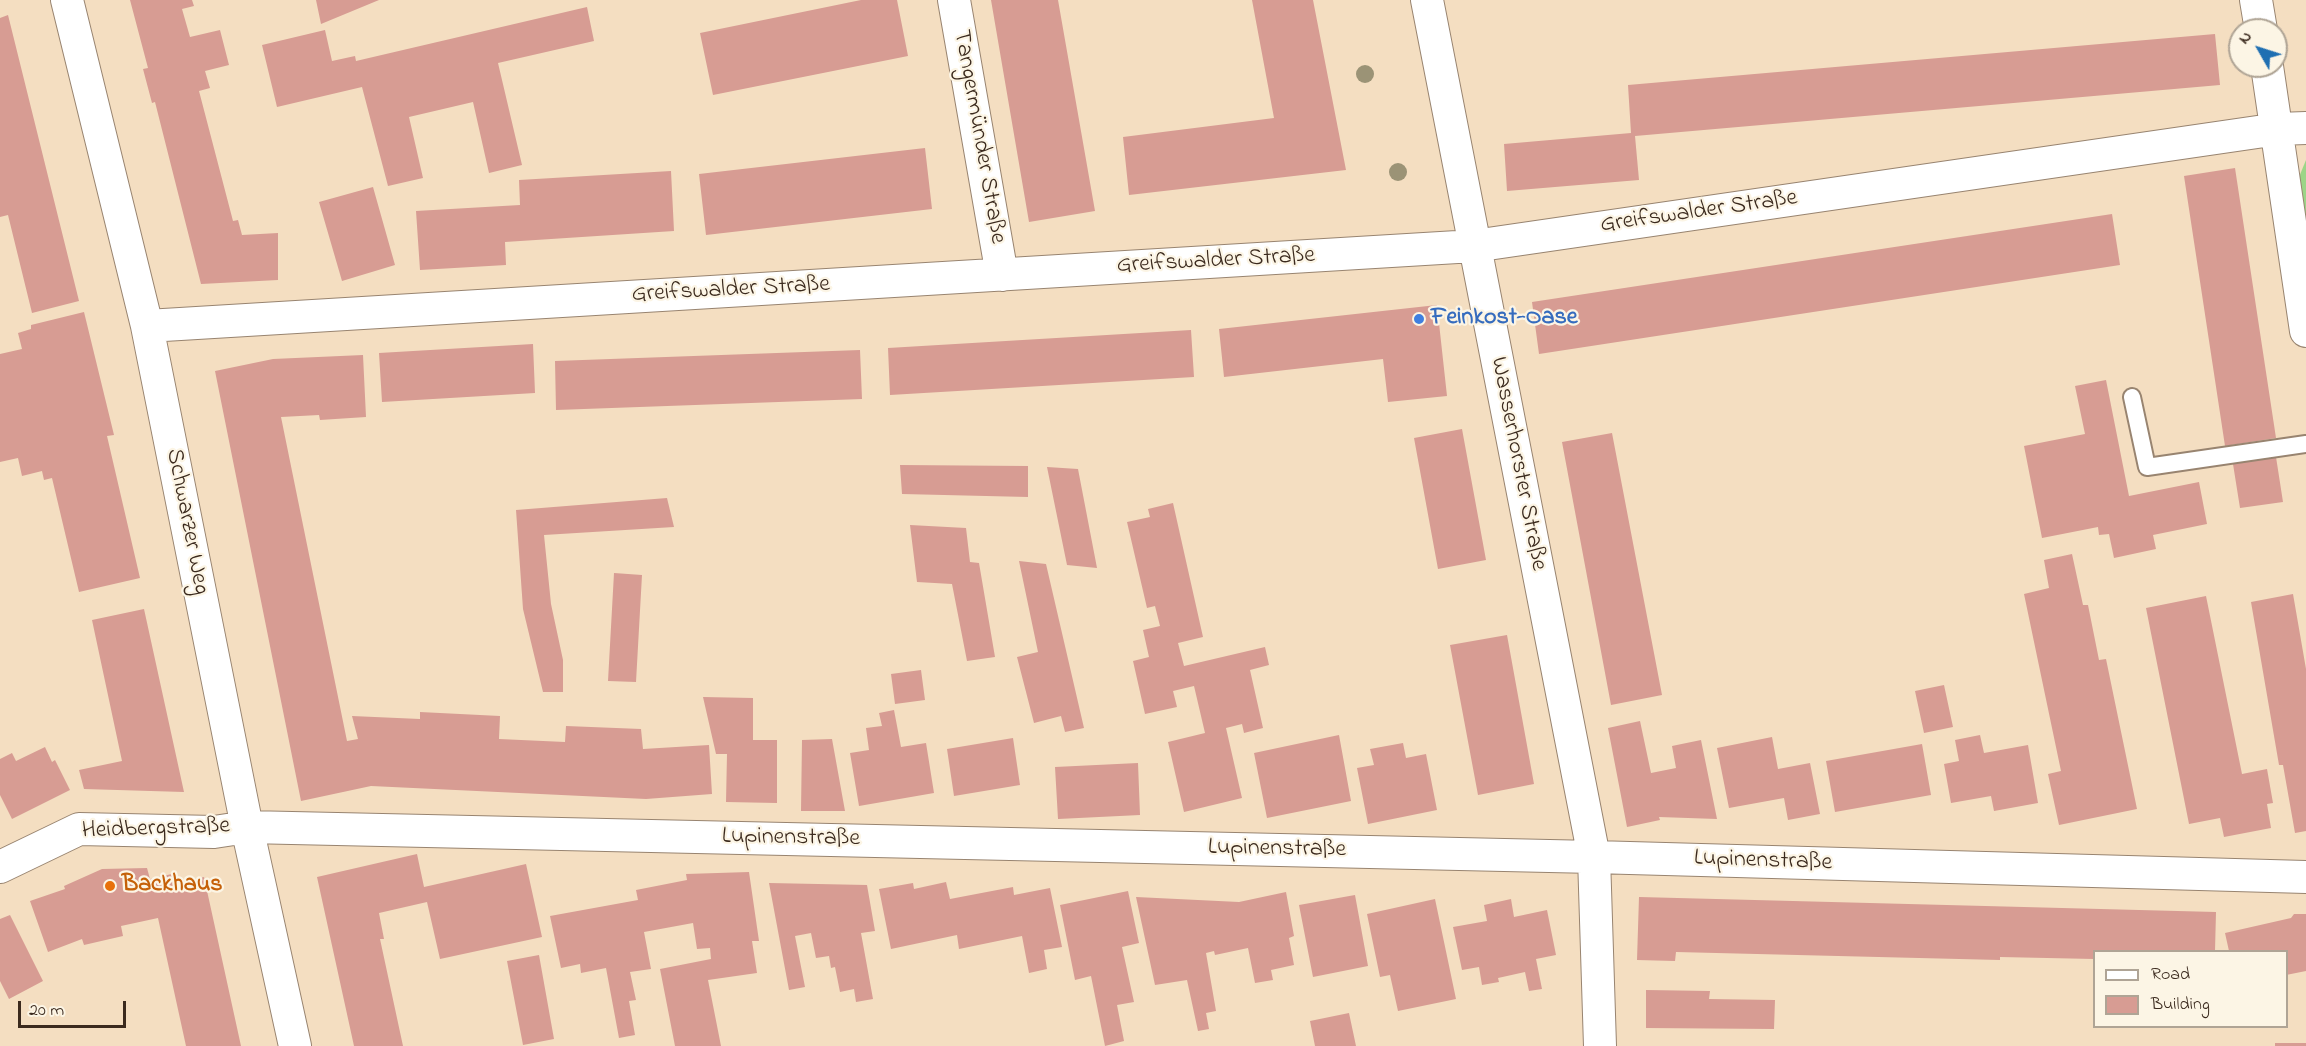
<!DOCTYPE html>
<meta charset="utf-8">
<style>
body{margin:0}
#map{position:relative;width:2306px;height:1046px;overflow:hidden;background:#f4dec1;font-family:"Indie Flower",sans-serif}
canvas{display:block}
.legend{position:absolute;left:2093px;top:950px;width:195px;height:78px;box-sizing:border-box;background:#fcf5e5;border:2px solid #afa495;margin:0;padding:8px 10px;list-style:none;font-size:18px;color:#3b2a1e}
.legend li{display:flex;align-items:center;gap:12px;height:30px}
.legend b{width:30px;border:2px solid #afa495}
.north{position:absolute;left:2228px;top:18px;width:60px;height:60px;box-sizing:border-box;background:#fcf5e5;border:2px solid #afa495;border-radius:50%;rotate:309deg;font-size:16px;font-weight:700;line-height:24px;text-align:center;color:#3b2a1e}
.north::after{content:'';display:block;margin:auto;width:21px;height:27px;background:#1f6fb2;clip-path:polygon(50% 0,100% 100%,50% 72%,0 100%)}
.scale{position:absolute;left:18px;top:1001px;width:108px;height:27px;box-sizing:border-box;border:3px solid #3b2a1e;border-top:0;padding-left:8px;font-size:18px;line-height:21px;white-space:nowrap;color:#3b2a1e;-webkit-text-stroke:4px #fcf5e5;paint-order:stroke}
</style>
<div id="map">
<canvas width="2306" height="1046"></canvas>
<ul class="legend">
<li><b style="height:8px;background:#fff"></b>Road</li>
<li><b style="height:16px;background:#d79c93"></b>Building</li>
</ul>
<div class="north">N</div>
<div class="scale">20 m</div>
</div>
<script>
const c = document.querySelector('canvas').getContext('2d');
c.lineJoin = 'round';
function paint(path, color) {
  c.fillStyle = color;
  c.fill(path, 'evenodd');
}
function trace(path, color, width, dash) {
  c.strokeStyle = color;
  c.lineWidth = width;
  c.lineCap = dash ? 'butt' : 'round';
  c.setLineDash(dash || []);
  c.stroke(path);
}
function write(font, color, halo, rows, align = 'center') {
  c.font = font + ' "Indie Flower",sans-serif';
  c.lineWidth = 4.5;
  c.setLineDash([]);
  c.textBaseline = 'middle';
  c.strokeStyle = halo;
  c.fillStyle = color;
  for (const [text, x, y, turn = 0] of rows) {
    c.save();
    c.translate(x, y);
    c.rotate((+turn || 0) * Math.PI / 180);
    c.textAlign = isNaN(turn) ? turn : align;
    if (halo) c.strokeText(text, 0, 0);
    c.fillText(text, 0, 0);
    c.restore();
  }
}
paint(new Path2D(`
 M 2306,160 L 2306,219 L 2299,177 Z`), '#9cd587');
paint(new Path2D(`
 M 130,0 L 192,0 L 194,6 L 182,9 L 190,37 L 220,30 L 229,65 L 205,71 L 210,88 L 199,91 L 233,221 L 238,220 L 242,235 L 278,233 L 278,280 L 201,284 L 155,102 L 152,103 L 143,69 L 148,68 Z
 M 316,0 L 379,0 L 321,24 Z
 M 861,0 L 897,0 L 908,56 L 713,95 L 700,33 Z
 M 991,0 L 1058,0 L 1095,211 L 1029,222 Z
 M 1252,0 L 1313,0 L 1346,170 L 1129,195 L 1123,137 L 1274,118 Z
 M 587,7 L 594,41 L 498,63 L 522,165 L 489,173 L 473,102 L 409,117 L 423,178 L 388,186 L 362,87 L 277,107 L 262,45 L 325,30 L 332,61 L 355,56 L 356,61 Z
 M 8,15 L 79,301 L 32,313 L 8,215 L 0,217 L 0,18 Z
 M 2215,34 L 2220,85 L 1635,136 L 1639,180 L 1507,191 L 1504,144 L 1631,133 L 1628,85 Z
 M 925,148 L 932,209 L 706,235 L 699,174 Z
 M 2235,168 L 2276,438 L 2225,446 L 2184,176 Z
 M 671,171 L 674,231 L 505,242 L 506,265 L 420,270 L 416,211 L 520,205 L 519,180 Z
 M 373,187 L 395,265 L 342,281 L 319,202 Z
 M 2112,214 L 2120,265 L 1539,354 L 1532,302 Z
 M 1437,305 L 1447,396 L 1388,402 L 1383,359 L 1224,377 L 1219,329 Z
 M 84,312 L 114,435 L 107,436 L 140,578 L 79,592 L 52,478 L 44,480 L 42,471 L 22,476 L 18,458 L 0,462 L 0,354 L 22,349 L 18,333 L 31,329 L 31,325 Z
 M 1191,330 L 1194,377 L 890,395 L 888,348 Z
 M 533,344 L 535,393 L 382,402 L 379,353 Z
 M 860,350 L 862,399 L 556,410 L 555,361 Z
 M 363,355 L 366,417 L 320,420 L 319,415 L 281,417 L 347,741 L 358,739 L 352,716 L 420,719 L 420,712 L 500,716 L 499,739 L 565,742 L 566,726 L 641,729 L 643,749 L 709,745 L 712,794 L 646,799 L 371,786 L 301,801 L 215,371 L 273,359 Z
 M 2106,380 L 2129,496 L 2199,482 L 2207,524 L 2153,535 L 2156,549 L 2114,558 L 2109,534 L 2099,535 L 2098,527 L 2042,538 L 2024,446 L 2085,434 L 2075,386 Z
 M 1462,429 L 1486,560 L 1438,569 L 1414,438 Z
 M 1612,433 L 1662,695 L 1611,705 L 1562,442 Z
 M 2276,457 L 2283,502 L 2240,508 L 2233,464 Z
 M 900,465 L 1028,466 L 1028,497 L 902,494 Z
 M 1047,467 L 1078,469 L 1097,568 L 1067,565 Z
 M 667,498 L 674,527 L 544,535 L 551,604 L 563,660 L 563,692 L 543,692 L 523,609 L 516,510 Z
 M 1173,503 L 1203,637 L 1178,643 L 1184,666 L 1265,647 L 1269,665 L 1250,670 L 1263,728 L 1244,733 L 1242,724 L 1226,728 L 1242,798 L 1184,812 L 1168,742 L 1205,733 L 1194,686 L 1173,691 L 1177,707 L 1145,714 L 1133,661 L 1149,657 L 1143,630 L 1160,626 L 1155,606 L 1147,608 L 1127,522 L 1150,517 L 1148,509 Z
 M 910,525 L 966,528 L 970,562 L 979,563 L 995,657 L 967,661 L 952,584 L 917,582 Z
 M 2072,554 L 2083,605 L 2088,605 L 2099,660 L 2106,659 L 2137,809 L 2059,825 L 2048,774 L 2061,771 L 2024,594 L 2049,588 L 2044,560 Z
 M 1019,561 L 1046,564 L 1084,728 L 1065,732 L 1061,716 L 1034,723 L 1017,657 L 1038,652 Z
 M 614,573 L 642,575 L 636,682 L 608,681 Z
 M 2293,594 L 2306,669 L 2306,831 L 2295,833 L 2283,765 L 2279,765 L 2251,602 Z
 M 2206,596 L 2242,774 L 2267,769 L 2273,803 L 2267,804 L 2271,828 L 2224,837 L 2220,818 L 2189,824 L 2146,608 Z
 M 144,609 L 184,792 L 84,789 L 79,770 L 122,761 L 92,620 Z
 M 1507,635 L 1534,784 L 1478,795 L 1450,645 Z
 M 921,670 L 925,700 L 895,704 L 891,674 Z
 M 1944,685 L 1953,727 L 1924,733 L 1915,691 Z
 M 703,697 L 753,698 L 753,740 L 777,740 L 777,803 L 726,802 L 727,754 L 716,754 Z
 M 894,710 L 901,747 L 926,743 L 934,793 L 859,806 L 850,753 L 869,750 L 866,728 L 882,726 L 879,713 Z
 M 1640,721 L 1651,773 L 1676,768 L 1672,746 L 1701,740 L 1717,819 L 1659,817 L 1660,820 L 1627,827 L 1608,728 Z
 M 1339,735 L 1351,801 L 1267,818 L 1254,753 Z
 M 1980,735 L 1984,753 L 2028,745 L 2038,803 L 1994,811 L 1991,796 L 1951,803 L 1944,764 L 1959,761 L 1955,740 Z
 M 1772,737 L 1778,769 L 1810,763 L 1820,814 L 1788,820 L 1784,798 L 1729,808 L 1717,748 Z
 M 1013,738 L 1020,785 L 954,796 L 947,749 Z
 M 832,739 L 845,811 L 801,811 L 802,740 Z
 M 1403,743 L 1406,758 L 1426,754 L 1437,810 L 1368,824 L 1357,768 L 1374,765 L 1370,749 Z
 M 1922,744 L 1931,795 L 1835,812 L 1826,761 Z
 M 45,747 L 52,762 L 55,760 L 70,790 L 12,819 L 0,795 L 0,759 L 12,753 L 16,761 Z
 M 1138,763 L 1140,815 L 1058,819 L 1055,767 Z
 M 417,854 L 424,887 L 526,864 L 542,937 L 440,959 L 427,902 L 379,913 L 384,939 L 380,939 L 403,1046 L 354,1046 L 317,877 Z
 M 147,868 L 150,879 L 176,873 L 178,883 L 204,877 L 241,1046 L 186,1046 L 158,918 L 121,926 L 123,936 L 84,945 L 82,939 L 48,952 L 30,901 L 65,889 L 64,886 L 102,869 Z
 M 749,872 L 759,941 L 752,941 L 757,973 L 708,980 L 721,1046 L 675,1046 L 660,969 L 711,959 L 710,948 L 697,949 L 693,923 L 644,932 L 651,969 L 630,972 L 636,1000 L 629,1001 L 635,1035 L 619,1038 L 606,968 L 581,973 L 580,964 L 561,968 L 550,916 L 638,900 L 636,890 L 687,880 L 686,874 Z
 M 946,882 L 950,899 L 1013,887 L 1014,895 L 1050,888 L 1062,947 L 1044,950 L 1047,969 L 1029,973 L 1022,936 L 959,949 L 957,935 L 891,949 L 879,889 L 913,883 L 914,889 Z
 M 769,883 L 867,885 L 875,931 L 861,933 L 873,999 L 856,1002 L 854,989 L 840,992 L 835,967 L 831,968 L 829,956 L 816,958 L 811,933 L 795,936 L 805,987 L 789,990 Z
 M 1128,891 L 1139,943 L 1122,947 L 1134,1002 L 1117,1005 L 1124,1041 L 1105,1046 L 1091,976 L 1075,980 L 1060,905 Z
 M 1286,892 L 1294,936 L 1289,938 L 1294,965 L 1271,970 L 1273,980 L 1255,983 L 1248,948 L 1215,955 L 1214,951 L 1206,953 L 1216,1011 L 1206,1013 L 1209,1029 L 1198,1031 L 1187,980 L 1155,985 L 1136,897 L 1239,902 Z
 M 1355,895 L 1368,966 L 1313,977 L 1299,905 Z
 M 1639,897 L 2216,912 L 2215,951 L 2094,951 L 2094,959 L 2000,957 L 2000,960 L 1676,952 L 1675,961 L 1637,960 Z
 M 1435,899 L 1456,999 L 1398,1011 L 1390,975 L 1380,977 L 1367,914 Z
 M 1511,899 L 1514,917 L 1547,910 L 1556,955 L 1536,959 L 1542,989 L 1529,991 L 1525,972 L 1498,978 L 1499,982 L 1482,985 L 1479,967 L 1462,970 L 1453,927 L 1487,921 L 1484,905 Z
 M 2294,914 L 2306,914 L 2306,971 L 2286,975 L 2286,951 L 2229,951 L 2225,933 L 2291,918 Z
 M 10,915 L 43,981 L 9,999 L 0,981 L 0,919 Z
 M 539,955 L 554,1039 L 523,1045 L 507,961 Z
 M 1646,990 L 1710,991 L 1709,999 L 1775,1000 L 1774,1029 L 1646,1028 Z
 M 1349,1013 L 1356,1046 L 1315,1046 L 1310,1021 Z
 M 2275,1043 L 2306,1043 L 2306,1046 L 2275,1046 Z`), '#d79c93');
const lane = new Path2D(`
 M 2132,397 L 2147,467 L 2306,444`);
const street = new Path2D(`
 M 67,0 L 147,326 L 247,827 L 295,1046
 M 954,0 L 1002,275
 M 1427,0 L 1594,857 L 1600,1046
 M 2256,0 L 2261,30
 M 2267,66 L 2306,331
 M 147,326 L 1474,246 L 2278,129 L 2306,128
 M 0,867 L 79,829 L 214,832 L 247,827 L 1594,857 L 2306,877`);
trace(lane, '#988470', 20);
trace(street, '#988470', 34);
trace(lane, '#fff', 16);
trace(street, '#fff', 32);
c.fillStyle = '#9b9376';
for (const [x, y] of [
 [1365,74],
 [1398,172]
]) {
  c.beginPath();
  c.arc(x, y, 9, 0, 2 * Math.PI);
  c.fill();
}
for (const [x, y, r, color] of [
 [1419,319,6,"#3f7fe0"],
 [110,886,6,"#e8710a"]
]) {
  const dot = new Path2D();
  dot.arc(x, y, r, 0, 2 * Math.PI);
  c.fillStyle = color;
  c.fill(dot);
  trace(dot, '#fcf5e5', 2);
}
write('24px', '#3b2a1e', '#fcf5e5', [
 ["Tangermünder Straße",978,137,80],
 ["Greifswalder Straße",1699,213,-8],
 ["Greifswalder Straße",1216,262,-3],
 ["Greifswalder Straße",731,291,-3],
 ["Wasserhorster Straße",1517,464,79],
 ["Schwarzer Weg",186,522,79],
 ["Heidbergstraße",156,830,-2],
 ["Lupinenstraße",791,839,1],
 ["Lupinenstraße",1277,850,1],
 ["Lupinenstraße",1763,862,2]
]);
write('bold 24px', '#366cbe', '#fcf5e5', [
 ["Feinkost-Oase",1431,319]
], 'left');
write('bold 24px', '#c56008', '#fcf5e5', [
 ["Backhaus",122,886]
], 'left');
</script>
